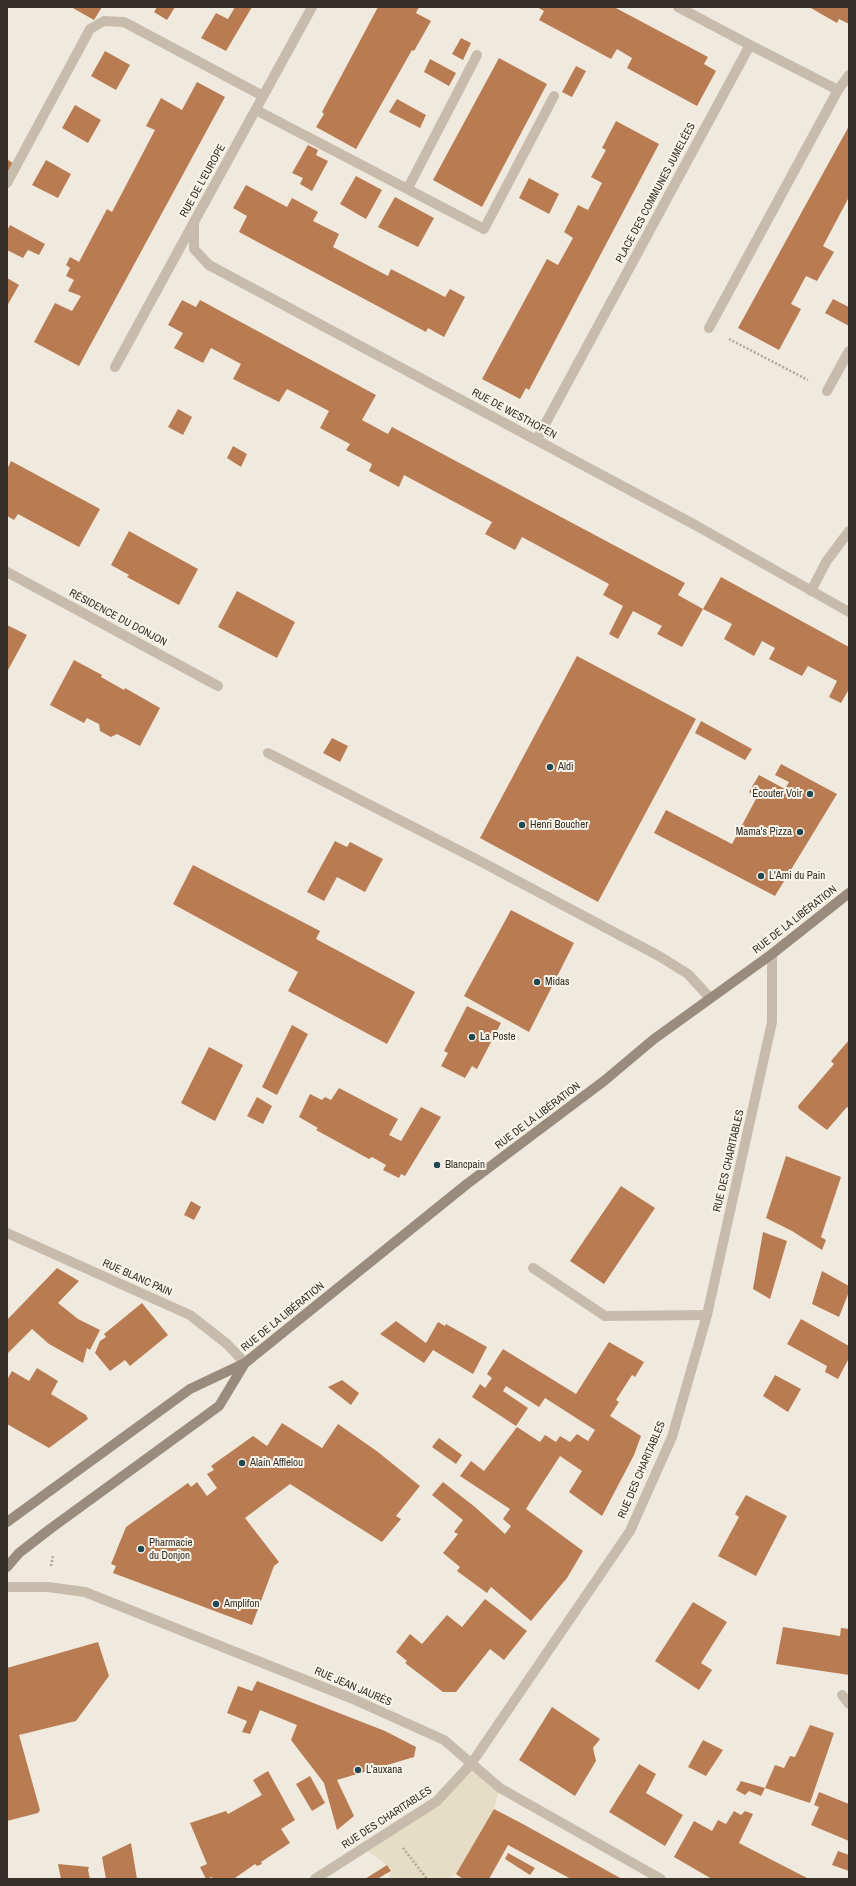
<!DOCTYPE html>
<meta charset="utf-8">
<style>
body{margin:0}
#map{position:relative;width:856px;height:1886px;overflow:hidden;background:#f0eade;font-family:"Archivo Narrow",sans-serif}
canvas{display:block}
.frame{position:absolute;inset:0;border:8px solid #352f29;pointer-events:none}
</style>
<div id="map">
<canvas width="856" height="1886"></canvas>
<div class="frame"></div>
</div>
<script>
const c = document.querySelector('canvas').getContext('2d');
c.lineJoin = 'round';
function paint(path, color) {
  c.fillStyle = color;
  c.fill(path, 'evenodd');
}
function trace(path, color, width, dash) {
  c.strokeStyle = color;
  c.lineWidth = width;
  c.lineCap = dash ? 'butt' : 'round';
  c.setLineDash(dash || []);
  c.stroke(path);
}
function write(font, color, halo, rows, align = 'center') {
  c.font = font + ' "Archivo Narrow",sans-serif';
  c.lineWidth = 4;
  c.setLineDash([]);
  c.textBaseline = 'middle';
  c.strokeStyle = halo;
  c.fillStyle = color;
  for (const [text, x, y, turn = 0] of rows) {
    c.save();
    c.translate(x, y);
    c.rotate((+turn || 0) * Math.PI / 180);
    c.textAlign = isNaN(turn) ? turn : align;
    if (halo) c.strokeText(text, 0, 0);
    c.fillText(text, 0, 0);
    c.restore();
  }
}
paint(new Path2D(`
 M 471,1764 L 500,1788 L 494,1809 L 456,1874 L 449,1879 L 388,1879 L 391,1871 L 387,1865 L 363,1848 L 437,1801 Z`), '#e6ddc6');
paint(new Path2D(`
 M 71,7 L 102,7 L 94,20 Z
 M 157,7 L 175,7 L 167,20 L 154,12 Z
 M 235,7 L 252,7 L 226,51 L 201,38 L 216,13 L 228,19 Z
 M 378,7 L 419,7 L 416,13 L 431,21 L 414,51 L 412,50 L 356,149 L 316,127 L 324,114 L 322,112 Z
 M 537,7 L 614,7 L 708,57 L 704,64 L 716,71 L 697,106 L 627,68 L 632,58 L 617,49 L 611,59 L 539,20 L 544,11 Z
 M 809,7 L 849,7 L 849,24 L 839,19 L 837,23 Z
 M 461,38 L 471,43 L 463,60 L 452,54 Z
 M 105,51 L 130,65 L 116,90 L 91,76 Z
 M 499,58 L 547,84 L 482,207 L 433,180 Z
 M 430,59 L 456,73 L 449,86 L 424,72 Z
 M 576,66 L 586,71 L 572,97 L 562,92 Z
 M 197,82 L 225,97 L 79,366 L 34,342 L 55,303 L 72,311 L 81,296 L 68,291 L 74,280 L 66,276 L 70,268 L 66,265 L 70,257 L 79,262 L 107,209 L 112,212 L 155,130 L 146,126 L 161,98 L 182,110 Z
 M 397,99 L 426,115 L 420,128 L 389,112 Z
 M 75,105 L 101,120 L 88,143 L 62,128 Z
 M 616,121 L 659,144 L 529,390 L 526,388 L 520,399 L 482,379 L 547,259 L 558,265 L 573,238 L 564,232 L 578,205 L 588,210 L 602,183 L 591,177 L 606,150 L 602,148 Z
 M 849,126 L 849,197 L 823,246 L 834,252 L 817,281 L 806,276 L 791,304 L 801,309 L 779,350 L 738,328 Z
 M 308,145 L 318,150 L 316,155 L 328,161 L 312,191 L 300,184 L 303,178 L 292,173 Z
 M 8,160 L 13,163 L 7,175 L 7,161 Z
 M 46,160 L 71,174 L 58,198 L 32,185 Z
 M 356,176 L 382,190 L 366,219 L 340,204 Z
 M 529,178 L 559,194 L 549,214 L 519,198 Z
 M 246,185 L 287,207 L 292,198 L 318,212 L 313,221 L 339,234 L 333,247 L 388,276 L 391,269 L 445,297 L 450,289 L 465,297 L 444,337 L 428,328 L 426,332 L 239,232 L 247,216 L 233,208 Z
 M 395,197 L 434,218 L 418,247 L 378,227 Z
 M 10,225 L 45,244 L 39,255 L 28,250 L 23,258 L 7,250 L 7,231 Z
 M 7,278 L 19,285 L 7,306 Z
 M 833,299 L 849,307 L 849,326 L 825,313 Z
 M 182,300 L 196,307 L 200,300 L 376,395 L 362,420 L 388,434 L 392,427 L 685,583 L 678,595 L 703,609 L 682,647 L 657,634 L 662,626 L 633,611 L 618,639 L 609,634 L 623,606 L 603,595 L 609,584 L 522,537 L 515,550 L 485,534 L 492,522 L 404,475 L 399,487 L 369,471 L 372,464 L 346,450 L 350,444 L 320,428 L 329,411 L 287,389 L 279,402 L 233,379 L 241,364 L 211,348 L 203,363 L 174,348 L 183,333 L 168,325 Z
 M 178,409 L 192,417 L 183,435 L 168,427 Z
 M 233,446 L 247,454 L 241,467 L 227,458 Z
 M 11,461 L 100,509 L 79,547 L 18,514 L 14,520 L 7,516 L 7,470 Z
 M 129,531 L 198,569 L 179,605 L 127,577 L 129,575 L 111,565 Z
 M 721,577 L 849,647 L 849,689 L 841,703 L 829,697 L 837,681 L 808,666 L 802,676 L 769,659 L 775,648 L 762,641 L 754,656 L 724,639 L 732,624 L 703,609 Z
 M 237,591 L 295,622 L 277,658 L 218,627 Z
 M 7,625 L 27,635 L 7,672 Z
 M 577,656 L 696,719 L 598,902 L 480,838 Z
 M 74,660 L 102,675 L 101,677 L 124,690 L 125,688 L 160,708 L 140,746 L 117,734 L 111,737 L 100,731 L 99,724 L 87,718 L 84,723 L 50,705 Z
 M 701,721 L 752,749 L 745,760 L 695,733 Z
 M 332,738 L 348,746 L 340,762 L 323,753 Z
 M 781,764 L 837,794 L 775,896 L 654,833 L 666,810 L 732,844 L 757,797 L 749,792 L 759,775 L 785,789 L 789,782 L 775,775 Z
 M 335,841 L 347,847 L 350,842 L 383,859 L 365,892 L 337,877 L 324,901 L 307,892 Z
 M 193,865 L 320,931 L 316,939 L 415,992 L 387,1044 L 288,991 L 298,972 L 173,904 Z
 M 511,910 L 574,943 L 529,1032 L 464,996 Z
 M 467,1006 L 501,1023 L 477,1069 L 472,1066 L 465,1078 L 441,1066 L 448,1053 L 444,1051 Z
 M 292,1025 L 308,1034 L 277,1095 L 262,1087 Z
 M 849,1040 L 849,1109 L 847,1107 L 827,1130 L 799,1109 L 798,1106 L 834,1064 L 831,1061 Z
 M 209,1047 L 243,1065 L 215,1121 L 181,1103 Z
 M 339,1088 L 398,1119 L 389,1135 L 401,1141 L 421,1107 L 441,1117 L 405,1176 L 401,1174 L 399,1178 L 383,1170 L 386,1165 L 372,1157 L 369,1159 L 316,1130 L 318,1128 L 299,1117 L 310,1094 L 322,1100 L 325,1097 L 331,1100 Z
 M 257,1097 L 272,1106 L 263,1124 L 247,1116 Z
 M 786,1156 L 841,1177 L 821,1237 L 826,1240 L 822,1250 L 792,1231 L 766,1218 Z
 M 621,1186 L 655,1208 L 604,1284 L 570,1261 Z
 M 191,1201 L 201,1207 L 194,1220 L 184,1215 Z
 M 763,1232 L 787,1241 L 770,1299 L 753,1289 Z
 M 57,1268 L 79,1281 L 58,1303 L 78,1319 L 100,1330 L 90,1350 L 87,1348 L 83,1363 L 49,1344 L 32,1329 L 7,1354 L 7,1320 Z
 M 822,1271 L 849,1286 L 849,1292 L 839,1317 L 812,1304 Z
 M 142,1303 L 168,1335 L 130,1366 L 125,1360 L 110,1371 L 95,1353 L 100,1341 L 106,1337 L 104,1334 Z
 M 801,1319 L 849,1346 L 849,1358 L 838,1379 L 825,1372 L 827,1366 L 787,1344 Z
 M 396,1321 L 426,1343 L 438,1322 L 445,1326 L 446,1324 L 487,1347 L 473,1374 L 433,1350 L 424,1363 L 380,1334 Z
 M 609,1342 L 644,1362 L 635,1377 L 632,1375 L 616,1400 L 619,1402 L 610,1416 L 641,1436 L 634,1455 L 602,1516 L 569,1492 L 582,1471 L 560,1456 L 529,1504 L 526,1509 L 583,1551 L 567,1578 L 531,1621 L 491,1587 L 487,1593 L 457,1571 L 460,1567 L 443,1553 L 458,1534 L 454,1532 L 463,1520 L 432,1495 L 443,1482 L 475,1507 L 505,1534 L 511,1526 L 503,1519 L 510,1509 L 460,1476 L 471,1461 L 484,1471 L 517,1427 L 540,1442 L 545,1435 L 556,1442 L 560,1436 L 570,1442 L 577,1434 L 588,1441 L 595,1430 L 545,1398 L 539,1407 L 506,1386 L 503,1391 L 528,1408 L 516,1426 L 472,1397 L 480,1384 L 485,1388 L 492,1378 L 487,1374 L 503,1349 L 576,1394 Z
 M 37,1368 L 58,1381 L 51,1394 L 86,1415 L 88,1419 L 49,1448 L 7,1424 L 7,1380 L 12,1371 L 29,1381 Z
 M 775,1375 L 801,1389 L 788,1412 L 763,1396 Z
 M 342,1380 L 359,1393 L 351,1405 L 328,1387 Z
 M 282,1423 L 322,1448 L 338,1424 L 378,1452 L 420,1486 L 396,1516 L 401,1519 L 382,1542 L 290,1484 L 245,1518 L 279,1562 L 274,1566 L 252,1625 L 113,1573 L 116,1566 L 111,1564 L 126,1527 L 188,1483 L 191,1487 L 197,1482 L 207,1496 L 217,1488 L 207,1474 L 214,1470 L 211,1466 L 253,1436 L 267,1446 Z
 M 439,1438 L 462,1455 L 456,1464 L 432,1447 Z
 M 746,1495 L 787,1516 L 756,1576 L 718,1556 L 739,1517 L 735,1514 Z
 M 485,1599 L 527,1631 L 504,1660 L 490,1649 L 456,1692 L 443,1692 L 405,1663 L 407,1661 L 396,1652 L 410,1634 L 422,1644 L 447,1615 L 462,1627 Z
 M 693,1602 L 727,1622 L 701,1663 L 712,1670 L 699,1690 L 655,1661 Z
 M 783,1627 L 840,1636 L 841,1628 L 849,1629 L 849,1675 L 776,1664 Z
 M 98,1642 L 109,1676 L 76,1721 L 19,1735 L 40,1810 L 38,1813 L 7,1821 L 7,1668 Z
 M 257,1681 L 385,1731 L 416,1747 L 414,1757 L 337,1780 L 354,1816 L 337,1830 L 324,1783 L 291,1740 L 297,1725 L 260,1710 L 250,1734 L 242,1732 L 247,1721 L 227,1713 L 238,1686 L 252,1691 Z
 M 552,1707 L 600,1739 L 593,1748 L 596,1761 L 575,1796 L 519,1760 Z
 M 810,1725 L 834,1733 L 810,1803 L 765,1788 L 775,1765 L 784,1768 L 790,1756 L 795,1757 Z
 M 703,1740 L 723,1750 L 706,1776 L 688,1767 Z
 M 639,1764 L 656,1774 L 646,1793 L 683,1815 L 665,1846 L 609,1812 Z
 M 268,1771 L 295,1820 L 281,1829 L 290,1843 L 261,1862 L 262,1864 L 257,1866 L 255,1864 L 235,1878 L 235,1879 L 213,1879 L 212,1877 L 206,1879 L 200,1867 L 207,1864 L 190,1823 L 226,1811 L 228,1814 L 262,1795 L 253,1780 Z
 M 310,1776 L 325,1803 L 312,1811 L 296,1784 Z
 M 741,1781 L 765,1788 L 761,1796 L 749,1791 L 745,1795 L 736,1790 Z
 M 819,1792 L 849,1804 L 849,1841 L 811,1825 L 819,1807 L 814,1805 Z
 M 494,1809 L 521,1823 L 622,1879 L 571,1879 L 508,1845 L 489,1879 L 463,1879 L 456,1874 Z
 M 734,1811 L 741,1815 L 745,1811 L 753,1814 L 739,1843 L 809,1879 L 712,1879 L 674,1857 L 694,1821 L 712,1831 L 718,1820 L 726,1824 Z
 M 131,1843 L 137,1879 L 106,1879 L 102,1857 Z
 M 838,1851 L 849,1855 L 849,1871 L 832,1865 Z
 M 508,1853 L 535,1868 L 530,1875 L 505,1859 Z
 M 58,1864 L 89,1867 L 88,1870 L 90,1879 L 61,1879 Z
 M 387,1865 L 391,1871 L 377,1879 L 365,1879 Z`), '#b97c52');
trace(new Path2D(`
 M 729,339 L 808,380
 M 51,1566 L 53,1555
 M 403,1848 L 427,1879`), '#b2a695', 2.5, [2, 2]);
trace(new Path2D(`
 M 256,110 L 484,229 L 554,96
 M 7,183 L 90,29 L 104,21 L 124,22 L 263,96
 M 408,188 L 477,55
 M 115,367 L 194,222
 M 268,753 L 476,859 L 659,956 L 688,974 L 710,998
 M 533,1268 L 605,1316 L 707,1315
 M 842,1695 L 849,1704`), '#c7bcab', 10);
trace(new Path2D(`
 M 312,7 L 194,222 L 194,249 L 209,265 L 697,526 L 849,612
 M 678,7 L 750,45
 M 838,90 L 849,75
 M 827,391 L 849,351
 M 537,439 L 750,45 L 838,90 L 709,328
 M 7,572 L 218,686
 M 811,591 L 826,562 L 849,531
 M 7,1233 L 190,1315 L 227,1344 L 245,1363
 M 7,1587 L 48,1587 L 85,1592 L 353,1699 L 444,1740 L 500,1788 L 661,1879
 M 315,1879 L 437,1801 L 471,1764 L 630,1531 L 672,1437 L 707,1315 L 772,1022 L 772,954`), '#c7bcab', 10);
trace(new Path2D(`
 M 7,1522 L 190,1389 L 245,1363 L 467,1184 L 604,1081 L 654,1039 L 772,954 L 849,893
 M 7,1567 L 19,1553 L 50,1529 L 219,1406 L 245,1363`), '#9a8c7c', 10);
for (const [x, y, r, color] of [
 [550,767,4,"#234852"],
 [810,794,4,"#234852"],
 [522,825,4,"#234852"],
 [800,832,4,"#234852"],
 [761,876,4,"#234852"],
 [537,982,4,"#234852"],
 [472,1037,4,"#234852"],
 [437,1165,4,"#234852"],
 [242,1463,4,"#234852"],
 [141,1549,4,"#234852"],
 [216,1604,4,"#234852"],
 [358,1770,4,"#234852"]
]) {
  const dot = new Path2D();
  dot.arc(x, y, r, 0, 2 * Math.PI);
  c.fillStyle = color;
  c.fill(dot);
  trace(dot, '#f8f4ea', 1.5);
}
write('11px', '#352f29', '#f8f4ea', [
 ["RUE DE L'EUROPE",203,181,-61],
 ["PLACE DES COMMUNES JUMELÉES",656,193,-62],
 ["RUE DE WESTHOFEN",514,414,28],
 ["RÉSIDENCE DU DONJON",118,618,28],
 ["RUE DE LA LIBÉRATION",795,920,-38],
 ["RUE DE LA LIBÉRATION",538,1116,-37],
 ["RUE DES CHARITABLES",729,1161,-77],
 ["RUE BLANC PAIN",137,1278,24],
 ["RUE DE LA LIBÉRATION",283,1317,-39],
 ["RUE DES CHARITABLES",642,1470,-67],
 ["RUE JEAN JAURÈS",353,1687,23],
 ["RUE DES CHARITABLES",387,1818,-33]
]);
write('11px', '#352f29', '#f8f4ea', [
 ["Aldi",558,767],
 ["Écouter Voir",802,794,"right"],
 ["Henri Boucher",530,825],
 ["Mama's Pizza",792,832,"right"],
 ["L'Ami du Pain",769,876],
 ["Midas",545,982],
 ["La Poste",480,1037],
 ["Blancpain",445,1165],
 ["Alain Afflelou",250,1463],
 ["Pharmacie",149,1543],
 ["du Donjon",149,1556],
 ["Amplifon",224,1604],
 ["L'auxana",366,1770]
], 'left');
</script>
